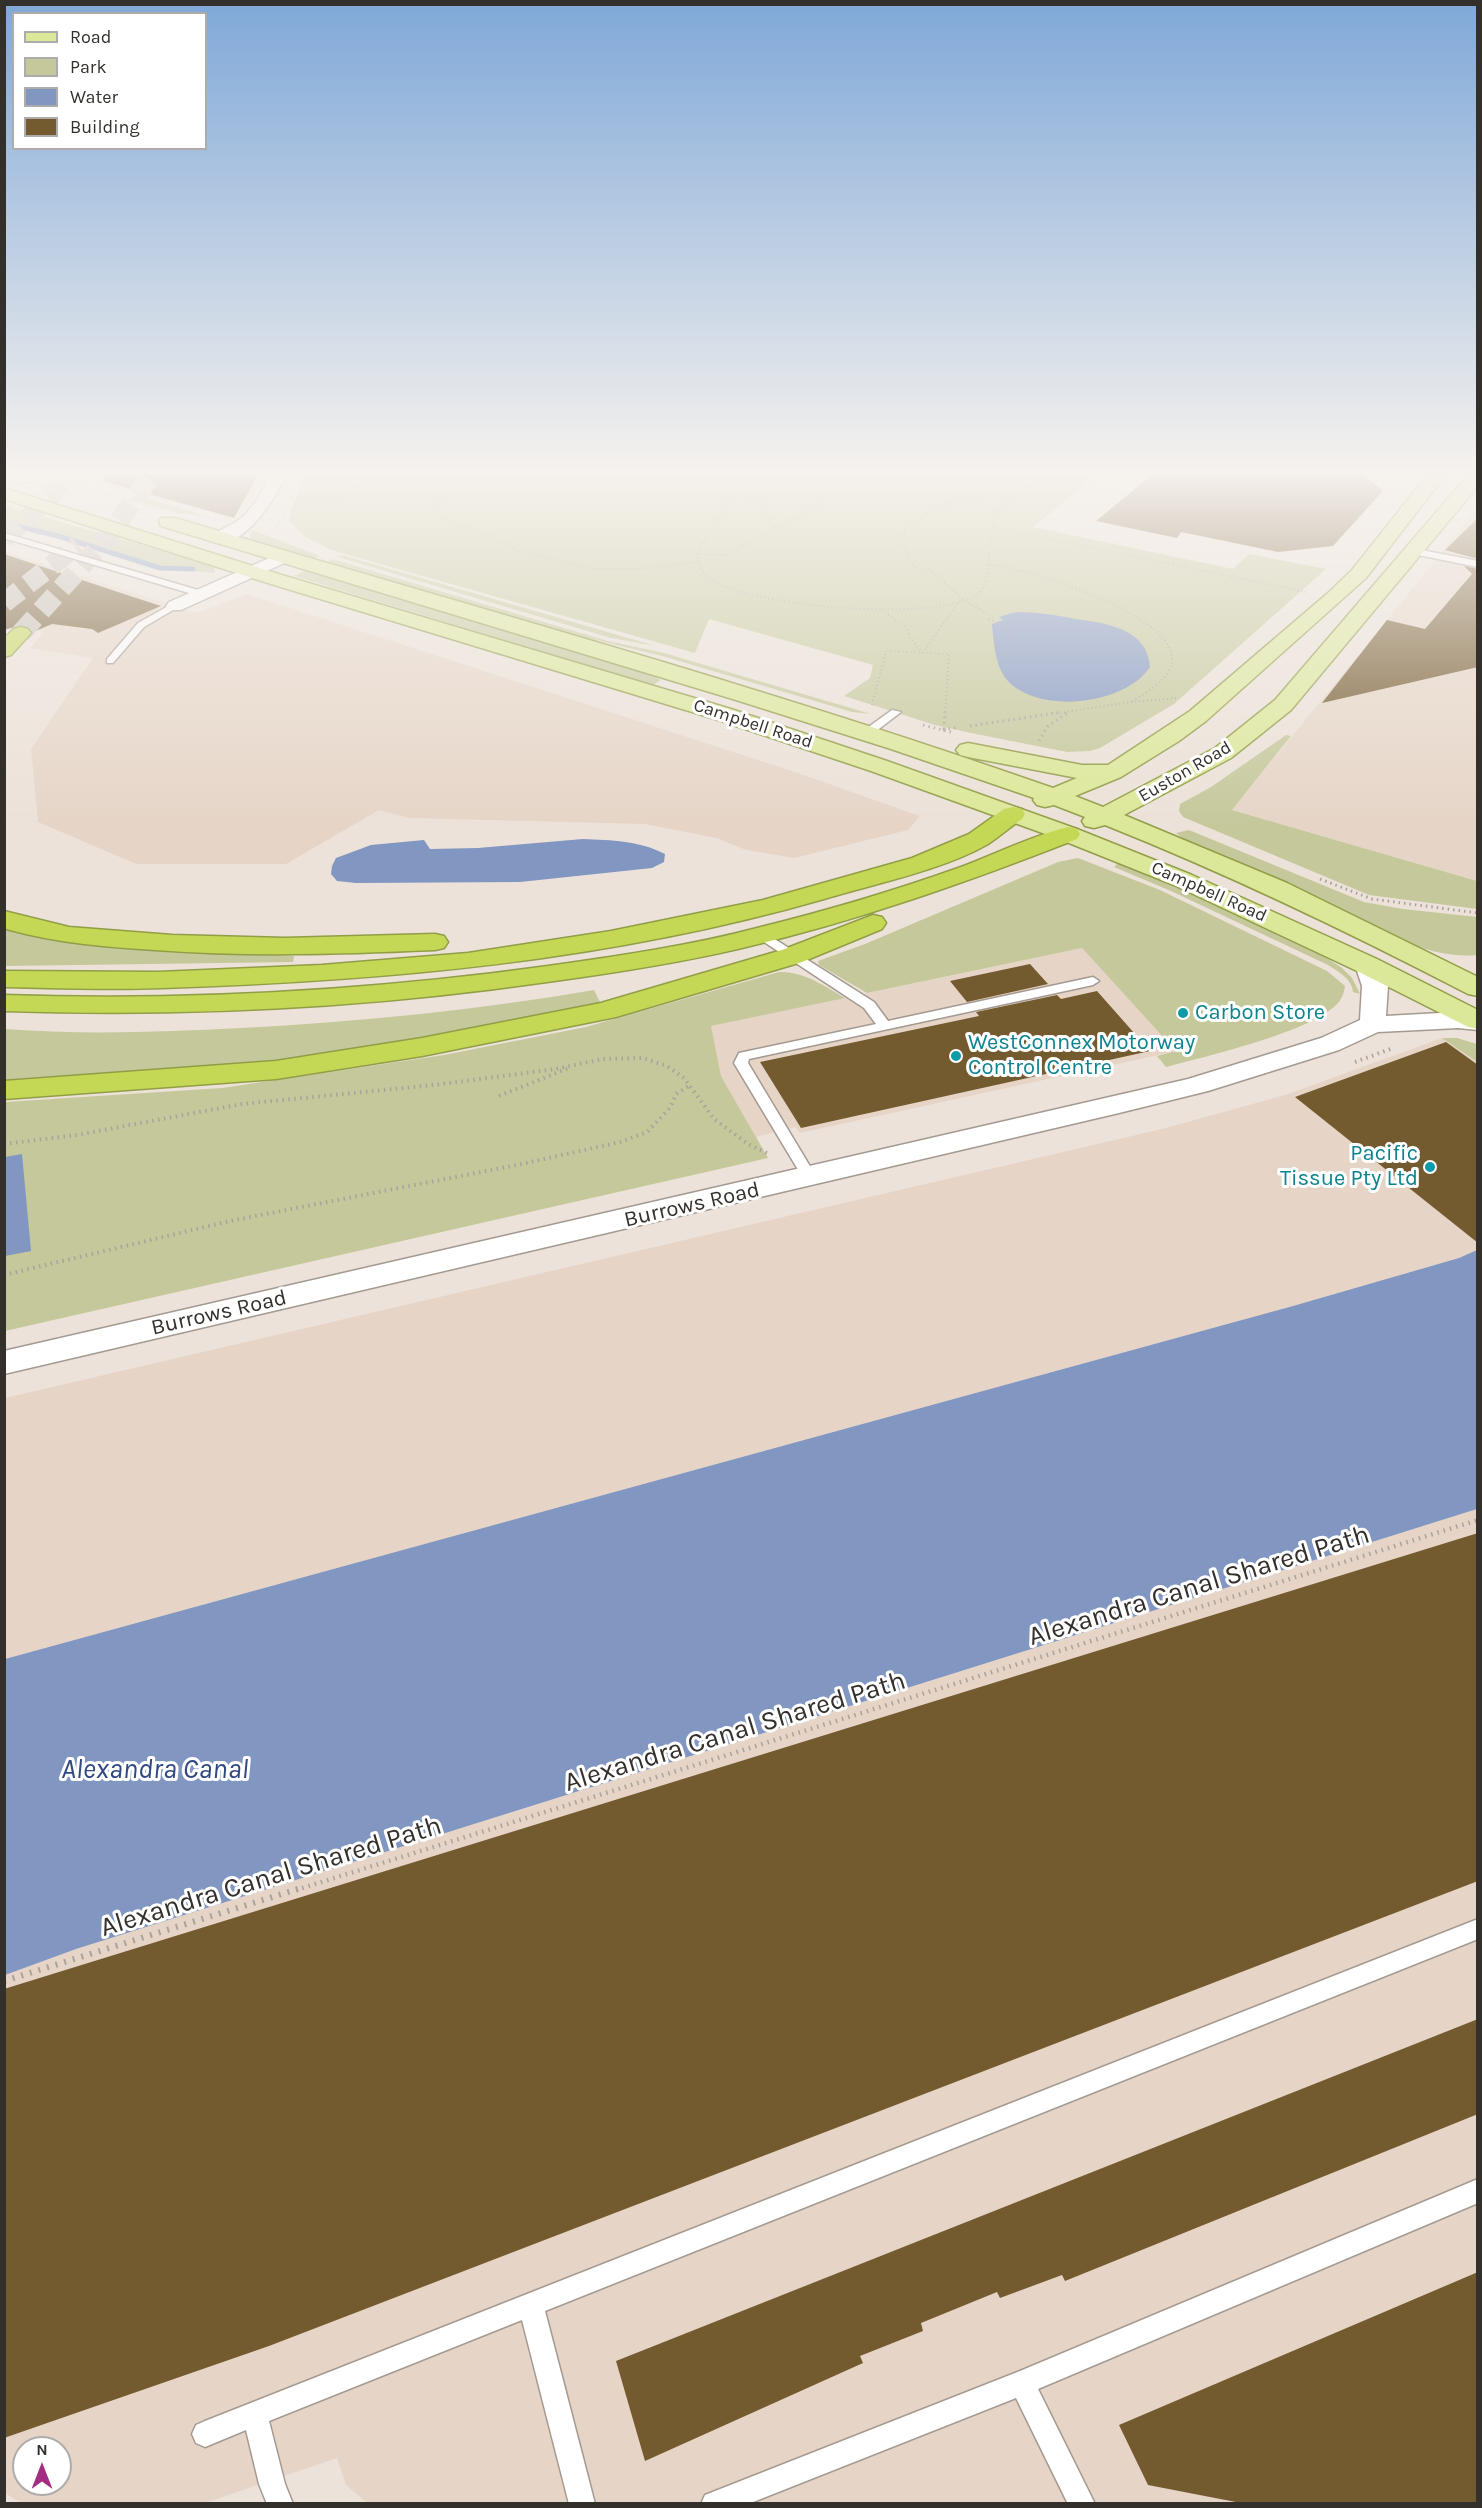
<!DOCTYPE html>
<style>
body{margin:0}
#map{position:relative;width:1482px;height:2508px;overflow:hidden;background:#ece2d9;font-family:Karla,sans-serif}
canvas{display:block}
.frame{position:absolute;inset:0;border:6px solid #33302c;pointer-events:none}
.legend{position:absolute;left:12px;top:12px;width:195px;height:138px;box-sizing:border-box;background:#fff;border:2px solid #adacab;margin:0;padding:8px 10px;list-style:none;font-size:18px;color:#33302c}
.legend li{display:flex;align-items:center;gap:12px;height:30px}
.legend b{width:30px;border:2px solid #adacab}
.north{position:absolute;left:12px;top:2436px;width:60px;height:60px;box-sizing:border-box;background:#fff;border:2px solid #adacab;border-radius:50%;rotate:0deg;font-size:16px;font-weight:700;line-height:24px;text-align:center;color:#33302c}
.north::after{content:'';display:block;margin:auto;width:21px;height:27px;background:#a52c83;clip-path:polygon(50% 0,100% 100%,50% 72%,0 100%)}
</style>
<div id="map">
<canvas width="1482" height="2508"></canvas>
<div class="frame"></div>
<ul class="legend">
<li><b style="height:8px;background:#dce899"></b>Road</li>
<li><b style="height:16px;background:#c5c89b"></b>Park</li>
<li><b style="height:16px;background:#8196c1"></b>Water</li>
<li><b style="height:16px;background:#745a2f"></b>Building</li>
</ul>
<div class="north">N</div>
</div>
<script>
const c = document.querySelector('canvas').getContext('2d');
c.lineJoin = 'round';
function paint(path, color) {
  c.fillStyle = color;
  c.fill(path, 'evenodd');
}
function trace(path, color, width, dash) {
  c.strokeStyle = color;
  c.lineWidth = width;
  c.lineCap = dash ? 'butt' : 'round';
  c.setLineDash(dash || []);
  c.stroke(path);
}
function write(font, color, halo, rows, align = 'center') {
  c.font = font + ' Karla,sans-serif';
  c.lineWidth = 6;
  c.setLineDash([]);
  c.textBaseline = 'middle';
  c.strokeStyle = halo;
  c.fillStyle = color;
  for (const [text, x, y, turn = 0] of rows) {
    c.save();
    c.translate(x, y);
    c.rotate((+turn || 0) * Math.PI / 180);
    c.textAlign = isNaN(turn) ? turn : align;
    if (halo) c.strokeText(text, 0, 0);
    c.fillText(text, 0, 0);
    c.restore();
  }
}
paint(new Path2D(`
 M 1477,507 L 1477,881 L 1232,810 L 1434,562 Z
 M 4,551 L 197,613 L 247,594 L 801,774 L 920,816 L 908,830 L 794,858 L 746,850 L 716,838 L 645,824 L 409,818 L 379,810 L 286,864 L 136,864 L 38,822 L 31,749 L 93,658 L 30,648 L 44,632 L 5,626 Z
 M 1082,948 L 1177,1051 L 800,1133 L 796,1127 L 756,1137 L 721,1076 L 710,1026 Z
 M 1442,1038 L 1477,1062 L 1477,1250 L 1459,1258 L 1293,1306 L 5,1659 L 5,1398 L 1162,1129 L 1285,1095 Z
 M 1477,1509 L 1477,2503 L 368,2504 L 346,2485 L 337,2458 L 205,2503 L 21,2503 L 5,2493 L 5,1975 L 76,1949 ZM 24,2448 L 60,2448 L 60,2484 L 24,2484 Z`), '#e6d5c7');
paint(new Path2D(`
 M 306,474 L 1099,474 L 1033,527 L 1233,569 L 1249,554 L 1326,569 L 1174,704 L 1100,748 L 1090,751 L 1067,752 L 971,733 L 935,725 L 844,696 L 870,678 L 873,665 L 709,619 L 695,653 L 331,550 L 304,536 L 289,520 L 292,507 Z
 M 137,495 L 210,517 L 182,514 L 129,499 Z
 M 5,506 L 205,563 L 214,567 L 215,573 L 158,568 L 73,541 L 5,524 Z
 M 252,530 L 320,556 L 314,558 L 253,540 L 250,537 Z
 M 342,555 L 656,646 L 611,638 L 337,557 Z
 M 333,559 L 608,641 L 664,653 L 871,714 L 852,712 L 662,656 L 575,635 L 327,562 Z
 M 304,571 L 374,590 L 627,666 L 661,680 L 653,685 L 294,576 Z
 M 1286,735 L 1291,736 L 1232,810 L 1477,881 L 1477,909 L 1369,895 L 1183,817 L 1179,811 L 1180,804 L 1211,787 Z
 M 1189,830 L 1364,902 L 1403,909 L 1477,917 L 1477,955 C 1417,961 1345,912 1291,886 C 1257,870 1221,856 1186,841 L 1176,833 Z
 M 1078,858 L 1160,890 L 1327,971 L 1345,986 C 1344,994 1341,1001 1335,1006 C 1306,1033 1207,1056 1166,1067 L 1157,1056 L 1176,1051 L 1082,948 L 867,993 L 819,965 L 818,961 L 865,944 L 1058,862 Z
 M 1119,862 L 1178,886 L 1313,949 L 1342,968 L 1352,978 L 1360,994 L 1353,992 C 1352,979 1339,972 1328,965 L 1171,891 L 1114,867 Z
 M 4,928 L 68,942 L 122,948 L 294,956 L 293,962 L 5,966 Z
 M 779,972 C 804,971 824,986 845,998 L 711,1026 L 721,1076 L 768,1158 L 5,1331 L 5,1102 L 222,1088 L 444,1055 L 586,1027 Z
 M 594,990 L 601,1004 L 534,1019 L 532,1016 L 351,1053 L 226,1068 L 5,1081 L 5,1029 C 83,1035 162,1032 241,1028 C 360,1022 477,1010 594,990 Z
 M 1442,1038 L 1457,1038 L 1477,1044 L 1477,1062 Z`), '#c5c89b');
paint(new Path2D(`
 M 1016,612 C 1037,612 1056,615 1076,619 C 1106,623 1148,629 1150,667 C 1126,704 1044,714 1011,684 C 995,670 994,644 992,624 L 1003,620 L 999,617 Z
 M 583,839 C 611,840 640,841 665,854 L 664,862 L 652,868 L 520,882 L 356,883 L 337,881 L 331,874 L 332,866 L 336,858 L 371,845 L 424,840 L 430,849 L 478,848 Z
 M 22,1154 L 31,1251 L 5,1256 L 5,1157 Z
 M 1477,1250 L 1477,1509 L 76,1949 L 5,1975 L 5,1659 L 1293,1306 L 1459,1258 Z`), '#8196c1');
trace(new Path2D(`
 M 4,523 L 58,536 L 160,568 L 193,569`), '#8196c1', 5);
paint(new Path2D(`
 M 104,474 L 255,474 L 253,477 L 257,477 L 234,518 L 103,481 Z
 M 1153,474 L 1362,474 L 1383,491 L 1333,546 L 1278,552 L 1181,532 L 1177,538 L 1096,521 Z
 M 1478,518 L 1478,559 L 1445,550 Z
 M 4,554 L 127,595 L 161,606 L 98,633 L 92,629 L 52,624 L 33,632 L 29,627 L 22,625 L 4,630 Z
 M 1464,566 L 1478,569 L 1478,667 L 1322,703 L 1387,620 L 1425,629 L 1472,574 Z
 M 1030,964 L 1048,984 L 967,1002 L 950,981 Z
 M 1097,991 L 1150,1051 L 801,1128 L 760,1062 L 979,1016 L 976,1012 L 1057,995 L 1061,999 Z
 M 1446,1042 L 1478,1065 L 1478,1243 L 1295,1097 Z
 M 1478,1533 L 1478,1881 L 269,2346 L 4,2438 L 4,1989 Z
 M 1478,2019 L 1478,2114 L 1065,2281 L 1062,2275 L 1000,2298 L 997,2292 L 921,2323 L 923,2331 L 860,2356 L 863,2363 L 645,2461 L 616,2361 Z
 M 1478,2272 L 1478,2504 L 1246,2504 L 1148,2485 L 1119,2425 Z`), '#745a2f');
trace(new Path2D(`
 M 4,538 L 29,517 L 71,474
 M 4,603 L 78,545
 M 21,633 L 108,537 L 152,474`), '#c7beb6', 20, [20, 10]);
const lane = new Path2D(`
 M 4,533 L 205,592 L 207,594 L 199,596 L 4,538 Z
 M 1411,548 L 1478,561 L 1478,567 L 1408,553 L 1408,549 Z
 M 172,604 L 180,606 L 144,627 L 113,663 L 107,663 L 107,659 L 138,623 Z
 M 892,710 L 901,712 L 871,735 L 863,735 L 863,731 Z
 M 762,931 L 874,1002 L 888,1021 L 1093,977 L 1099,981 L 1093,985 L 749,1059 L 748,1063 L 817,1178 L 810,1183 L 803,1178 L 734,1063 L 739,1053 L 876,1024 L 864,1008 L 758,938 L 756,935 Z
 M 1478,1919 L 1478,1939 L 545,2311 L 595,2504 L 569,2504 L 522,2320 L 269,2421 L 285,2484 L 293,2504 L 267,2504 L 259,2484 L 246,2430 L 205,2447 L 196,2443 L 192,2434 L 196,2425 L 205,2421 Z
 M 1478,2179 L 1478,2203 L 1038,2389 L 1095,2504 L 1068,2504 L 1016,2398 L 748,2504 L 701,2504 L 705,2495 L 1020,2371 Z`);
const street = new Path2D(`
 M 20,474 L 43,474 L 41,477 L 22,484 L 14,479 Z
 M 271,474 L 287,474 C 276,497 245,549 214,542 L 211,538 C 217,530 228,527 236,522 C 253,510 262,492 271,474 Z
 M 283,552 L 289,553 L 292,557 L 289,561 L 181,610 L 169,610 L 166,606 L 169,602 Z
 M 1367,958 L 1376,960 L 1388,986 L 1386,1016 L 1458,1012 L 1478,1014 L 1478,1030 L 1458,1028 L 1378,1032 L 1339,1050 L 1208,1091 L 1119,1113 L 4,1374 L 4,1351 L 1188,1079 L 1321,1038 L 1360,1020 L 1362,986 L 1355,965 L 1358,960 Z`);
const primary = new Path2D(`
 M 1428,474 L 1446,474 L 1366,578 L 1206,721 L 1179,741 L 1121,777 L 1075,796 L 1103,807 L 1215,748 L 1275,700 L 1469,474 L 1478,474 L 1478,486 L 1291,710 L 1231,758 L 1124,815 L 1287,883 L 1478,977 L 1478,996 L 1468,994 C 1349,932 1230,875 1105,825 L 1094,828 L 1085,826 L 1082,821 L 1085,817 L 1054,805 L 1045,807 L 1037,805 L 1033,800 L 1034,798 L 891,749 L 736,700 L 161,526 L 159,522 L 161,518 L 175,518 C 468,606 764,686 1053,788 L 1077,778 L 968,757 L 960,755 L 956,750 L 960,745 L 968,743 L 1082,765 L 1108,765 L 1190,711 L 1328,593 L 1352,570 Z
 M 4,488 L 285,576 L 731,709 L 887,761 L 1077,829 L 1192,875 L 1377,959 L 1478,1010 L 1478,1029 L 1468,1027 L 1357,971 L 1174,885 L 1059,839 L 871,771 L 715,719 L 271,584 L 4,499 Z`);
const highway = new Path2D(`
 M 21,627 L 28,629 L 31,633 L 11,655 L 4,657 L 4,638 L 14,629 Z
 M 1013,807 L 1022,809 L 1025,814 L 1022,819 C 1010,827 999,837 988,844 C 943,870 874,884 824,899 C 609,961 385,981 162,988 C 109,990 57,988 4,987 L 4,971 L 159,972 L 322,965 L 468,953 L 611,931 L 763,900 L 912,858 L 969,834 L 1004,809 Z
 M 1068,827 L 1077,829 L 1080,834 L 1077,839 C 967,882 857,921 742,948 C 678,963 613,973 547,982 C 367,1008 187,1017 4,1011 L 4,995 C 187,1001 367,991 548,966 C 618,956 689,946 757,928 C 826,911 894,891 961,867 C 996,854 1031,836 1068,827 Z
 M 4,911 L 69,927 L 172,935 L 285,938 L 435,934 L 444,936 L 448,942 L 444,948 L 435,950 C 342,954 248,957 155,950 C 106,947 58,943 10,930 L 4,928 Z
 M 873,915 L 882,917 L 886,923 L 882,929 L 802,962 L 616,1017 L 422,1056 L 276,1079 L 4,1099 L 4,1081 L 276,1061 L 422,1038 L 601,1003 L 782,950 Z`);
trace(lane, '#a49a91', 3);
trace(street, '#a49a91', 3);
trace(primary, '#929d47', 3);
trace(highway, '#929d47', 3);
trace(new Path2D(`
 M 64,474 L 80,486 L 152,507
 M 69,474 L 167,501
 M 460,474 L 440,499 L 438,509 L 444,519 L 492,537 L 516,550 L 593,569 L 639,569 L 697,562
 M 745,474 L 697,554 C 698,563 701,572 709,578 C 745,607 943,624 979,593 C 994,580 985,534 997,514 C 1009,497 1029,486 1046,474
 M 735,490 C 754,494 766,504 771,523 L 779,525
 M 292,497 C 330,498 342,502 371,474
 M 992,527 L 1306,592
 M 274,531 L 289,507
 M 698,554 L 726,555 L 731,553 L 760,535 L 818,506 L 822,499 L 816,474
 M 987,564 C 1022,567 1188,617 1171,666 C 1165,683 1145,693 1131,702
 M 882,610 L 906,627 L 910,637 L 922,653
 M 1014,633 L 989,619 L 993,617 L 964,600 L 929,569 L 918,570 C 905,555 899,541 908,522 L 917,523 L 933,508 L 953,501 L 1024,489
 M 922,653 L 958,604
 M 872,705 L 886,651 L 949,654 L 945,714
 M 1052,714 L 1131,702 L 1179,698`), '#aaa29b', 2, [1, 3]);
trace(new Path2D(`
 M 923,725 L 951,732
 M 970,726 L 1062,712
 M 944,729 L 945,712
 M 943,730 L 959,727
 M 1039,741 L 1047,727 L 1067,713
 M 1320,879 L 1372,899 L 1478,913`), '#aaa29b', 3, [1.5, 4]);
trace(new Path2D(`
 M 1355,1062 L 1393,1048
 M 499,1096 L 571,1067
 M 4,1144 L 77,1135 L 242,1104 L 434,1085 L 556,1069 L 603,1059 L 643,1058 L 667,1066 L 684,1078 L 714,1119 L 748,1144 L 771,1155
 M 4,1275 L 230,1221 L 517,1165 L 620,1142 L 647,1132 L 670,1108 L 676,1094 L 689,1086`), '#aaa29b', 4, [1.5, 4.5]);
trace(new Path2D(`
 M 296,1890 L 1478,1520`), '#aaa29b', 4.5, [1.5, 5]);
trace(new Path2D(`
 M 4,1981 L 301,1888`), '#aaa29b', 6, [2, 7]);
paint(lane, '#fff');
paint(street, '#fff');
paint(primary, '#dce899');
paint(highway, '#c5d855');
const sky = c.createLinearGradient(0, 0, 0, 825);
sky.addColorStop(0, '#7fa8d8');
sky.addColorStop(0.57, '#f6f2ee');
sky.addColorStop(1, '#f6f2ee00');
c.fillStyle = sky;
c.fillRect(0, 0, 1482, 825);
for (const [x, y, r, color] of [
 [1183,1013,6,"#0f9aa8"],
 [956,1056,6,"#0f9aa8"],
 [1430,1167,6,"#0f9aa8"]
]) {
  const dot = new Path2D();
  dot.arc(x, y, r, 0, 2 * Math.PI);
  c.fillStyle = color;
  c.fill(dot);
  trace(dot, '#fff', 2);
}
write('18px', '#33302c', '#fff', [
 ["Campbell Road",753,724,18],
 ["Euston Road",1185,772,-30],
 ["Campbell Road",1209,892,24]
]);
write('22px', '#0d838f', '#fff', [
 ["Carbon Store",1195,1013],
 ["WestConnex Motorway",968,1043],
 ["Control Centre",968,1068],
 ["Pacific",1418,1154,"right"],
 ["Tissue Pty Ltd",1418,1179,"right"]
], 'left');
write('22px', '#33302c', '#fff', [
 ["Burrows Road",692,1205,-13],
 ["Burrows Road",219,1313,-13]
]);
write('27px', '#33302c', '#fff', [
 ["Alexandra Canal Shared Path",1199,1586,-17],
 ["Alexandra Canal Shared Path",735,1732,-17],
 ["Alexandra Canal Shared Path",271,1877,-17]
]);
write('italic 28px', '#314982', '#fff', [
 ["Alexandra Canal",155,1770]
]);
</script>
